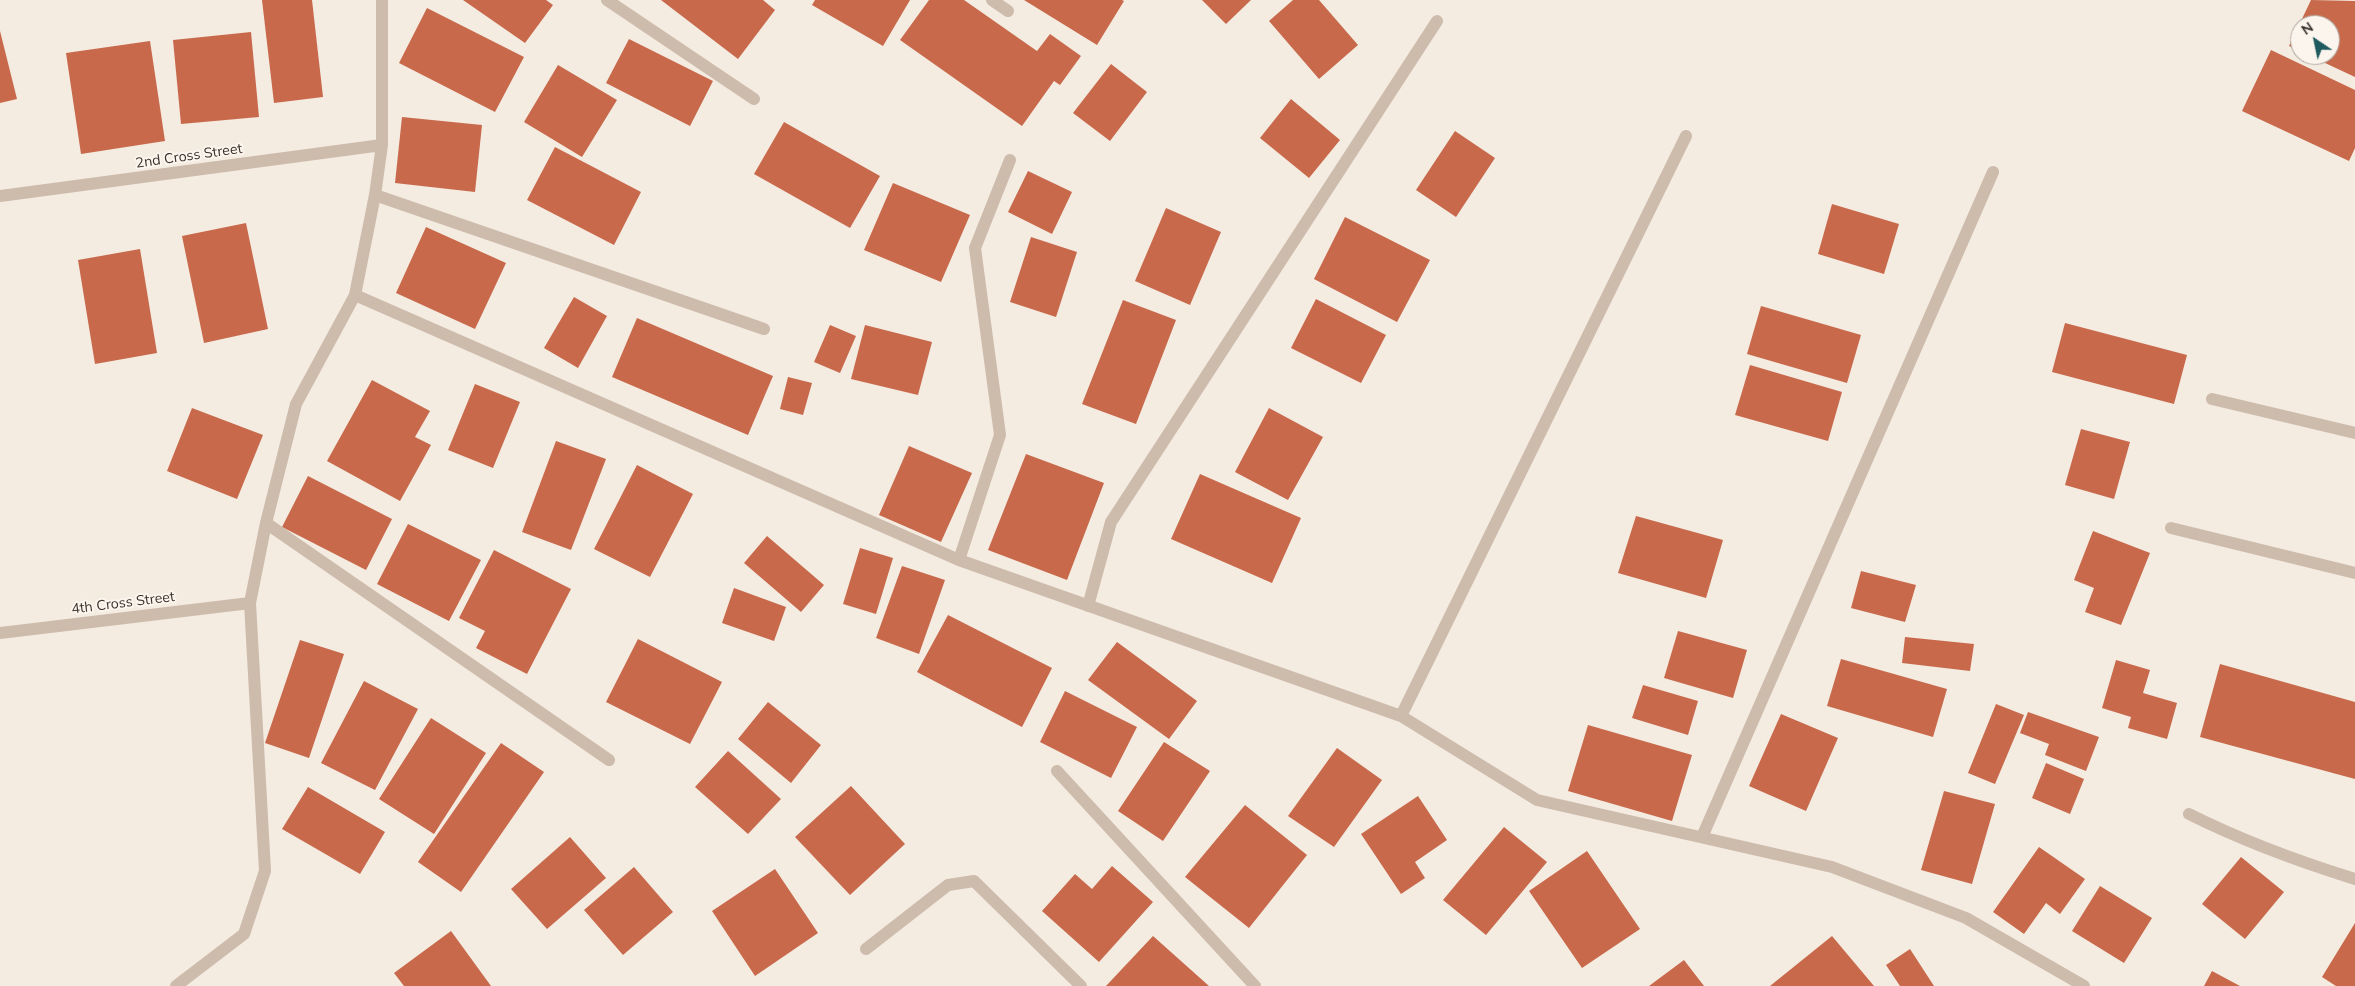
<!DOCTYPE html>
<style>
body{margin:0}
#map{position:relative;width:2355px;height:986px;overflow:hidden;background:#f4ebe1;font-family:Mulish,sans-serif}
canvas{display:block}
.north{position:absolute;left:2290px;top:15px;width:50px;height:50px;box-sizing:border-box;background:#fbf5ee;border:1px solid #aea6a0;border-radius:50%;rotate:326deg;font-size:14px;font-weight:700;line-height:20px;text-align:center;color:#3b302b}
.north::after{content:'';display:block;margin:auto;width:18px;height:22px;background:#1f5a5e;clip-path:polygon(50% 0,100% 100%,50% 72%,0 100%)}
</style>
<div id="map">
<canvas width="2355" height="986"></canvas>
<div class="north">N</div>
</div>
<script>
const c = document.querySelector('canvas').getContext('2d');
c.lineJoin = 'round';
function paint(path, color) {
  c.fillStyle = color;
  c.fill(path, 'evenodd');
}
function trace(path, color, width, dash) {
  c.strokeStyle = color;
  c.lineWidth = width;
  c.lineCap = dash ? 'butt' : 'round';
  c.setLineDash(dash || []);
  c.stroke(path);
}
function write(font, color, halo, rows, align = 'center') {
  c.font = font + ' Mulish,sans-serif';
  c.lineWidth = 4;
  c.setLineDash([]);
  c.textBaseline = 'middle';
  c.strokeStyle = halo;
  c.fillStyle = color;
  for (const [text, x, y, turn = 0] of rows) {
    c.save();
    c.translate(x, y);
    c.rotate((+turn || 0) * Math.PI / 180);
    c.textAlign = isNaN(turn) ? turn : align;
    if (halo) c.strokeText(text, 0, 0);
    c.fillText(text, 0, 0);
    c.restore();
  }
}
paint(new Path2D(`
 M 262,0 L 312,0 L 323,97 L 274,103 Z
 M 463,0 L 546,0 L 553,5 L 525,43 Z
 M 661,0 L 763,0 L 775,10 L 738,59 Z
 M 815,0 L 910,0 L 883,46 L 812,5 Z
 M 929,0 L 964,0 L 1037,51 L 1050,34 L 1081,56 L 1060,85 L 1054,81 L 1022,126 L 900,40 Z
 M 1024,0 L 1122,0 L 1124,1 L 1097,45 Z
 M 1202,0 L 1251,0 L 1226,24 Z
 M 1293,0 L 1319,0 L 1358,45 L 1319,79 L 1269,21 Z
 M 2311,0 L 2355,1 L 2355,77 L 2308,55 L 2330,55 L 2330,25 L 2300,25 L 2300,51 L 2289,46 Z
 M 427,8 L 524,57 L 495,112 L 399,63 Z
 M 0,31 L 17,99 L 0,103 Z
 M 251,32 L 259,117 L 181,124 L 173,40 Z
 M 629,39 L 713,81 L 690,126 L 606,83 Z
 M 150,41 L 165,141 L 81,154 L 66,53 Z
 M 2271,50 L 2355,90 L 2355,148 L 2349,161 L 2242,111 Z
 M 1111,64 L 1147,92 L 1110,141 L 1073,113 Z
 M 558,65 L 617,100 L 582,157 L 524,122 Z
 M 1291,99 L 1340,140 L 1309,178 L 1260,138 Z
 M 402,117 L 482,125 L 475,192 L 395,183 Z
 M 784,122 L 880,176 L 850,228 L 754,174 Z
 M 1455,131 L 1495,158 L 1456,217 L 1416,190 Z
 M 555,147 L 641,192 L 614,245 L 527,200 Z
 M 1028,171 L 1072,192 L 1052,234 L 1008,212 Z
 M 893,183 L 970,215 L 941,282 L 864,250 Z
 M 1832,204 L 1899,224 L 1884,274 L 1818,254 Z
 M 1166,208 L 1221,232 L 1190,305 L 1135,281 Z
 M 1345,217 L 1430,260 L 1397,322 L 1314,279 Z
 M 246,223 L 268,329 L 204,343 L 182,236 Z
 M 426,227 L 506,263 L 475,329 L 396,293 Z
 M 1031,237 L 1077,252 L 1056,317 L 1010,302 Z
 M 140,249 L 157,353 L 95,364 L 78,260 Z
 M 574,297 L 607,316 L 578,368 L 544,348 Z
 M 1316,299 L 1386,335 L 1361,383 L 1291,348 Z
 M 1123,300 L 1176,320 L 1136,424 L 1082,404 Z
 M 1761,306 L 1861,335 L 1847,383 L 1747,354 Z
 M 637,318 L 773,376 L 748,435 L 612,377 Z
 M 2065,323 L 2187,355 L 2174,404 L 2052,372 Z
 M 830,325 L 856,336 L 840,373 L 814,362 Z
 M 865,325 L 932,342 L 918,395 L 851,379 Z
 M 1750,365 L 1842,392 L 1828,441 L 1735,415 Z
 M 788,377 L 812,383 L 803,415 L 780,409 Z
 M 372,380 L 430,411 L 415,437 L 431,445 L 400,501 L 327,461 Z
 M 475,384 L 520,402 L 493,468 L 448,450 Z
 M 192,408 L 263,435 L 237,499 L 167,471 Z
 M 1269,408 L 1323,437 L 1288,500 L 1235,472 Z
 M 2081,429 L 2130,442 L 2114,499 L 2065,485 Z
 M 556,441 L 606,459 L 571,550 L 522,532 Z
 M 909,446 L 972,473 L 941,542 L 879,515 Z
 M 1026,454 L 1104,483 L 1067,580 L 988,550 Z
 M 637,465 L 693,494 L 650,577 L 594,549 Z
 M 1200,474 L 1301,518 L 1272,583 L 1171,539 Z
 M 308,476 L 392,519 L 366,570 L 282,527 Z
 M 1636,516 L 1723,540 L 1706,598 L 1618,573 Z
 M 408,524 L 481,560 L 449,621 L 377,584 Z
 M 2093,531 L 2150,553 L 2121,625 L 2085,612 L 2094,588 L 2074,580 Z
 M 767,536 L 824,585 L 801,612 L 744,563 Z
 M 860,548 L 893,558 L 876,614 L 843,604 Z
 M 494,550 L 571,589 L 527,674 L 476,648 L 485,631 L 459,618 Z
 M 902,566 L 945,580 L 919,654 L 876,638 Z
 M 1861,571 L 1916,585 L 1905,622 L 1851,608 Z
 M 734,588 L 786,607 L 774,641 L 722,623 Z
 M 948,615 L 1052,668 L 1022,727 L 917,672 Z
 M 1678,631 L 1747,650 L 1733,698 L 1664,678 Z
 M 1905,637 L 1974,644 L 1970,671 L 1902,663 Z
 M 638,639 L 722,682 L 690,744 L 606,702 Z
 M 300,640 L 344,654 L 309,758 L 265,743 Z
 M 1117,642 L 1197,701 L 1169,739 L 1088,680 Z
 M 1841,659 L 1947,689 L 1933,737 L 1827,706 Z
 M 2116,660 L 2150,670 L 2143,693 L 2177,703 L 2167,739 L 2128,728 L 2131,717 L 2102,708 Z
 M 2220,664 L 2355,702 L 2355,779 L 2200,737 Z
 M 364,681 L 418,709 L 375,790 L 321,763 Z
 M 1643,685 L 1698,701 L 1688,735 L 1632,718 Z
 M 1065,691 L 1137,727 L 1111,778 L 1040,742 Z
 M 768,702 L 821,745 L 791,783 L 738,739 Z
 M 1996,704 L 2024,715 L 1995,784 L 1968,773 Z
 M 2028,712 L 2099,737 L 2086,771 L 2045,755 L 2049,744 L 2020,733 Z
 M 1781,714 L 1838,738 L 1806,811 L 1749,786 Z
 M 431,718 L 486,753 L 434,834 L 379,799 Z
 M 1588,725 L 1692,755 L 1672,821 L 1568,791 Z
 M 1164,742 L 1210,771 L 1163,841 L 1118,811 Z
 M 501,743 L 544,772 L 461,892 L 418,862 Z
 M 1337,748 L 1382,780 L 1334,847 L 1288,816 Z
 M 728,751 L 781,799 L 748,834 L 695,787 Z
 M 2046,763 L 2084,779 L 2070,814 L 2032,798 Z
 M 851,786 L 905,844 L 850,895 L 795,837 Z
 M 308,787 L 385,832 L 360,874 L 282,829 Z
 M 1944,791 L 1995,804 L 1972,884 L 1921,870 Z
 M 1418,796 L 1447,840 L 1415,862 L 1425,878 L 1401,894 L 1361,834 Z
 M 1245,805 L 1307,855 L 1249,928 L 1185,877 Z
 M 1504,827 L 1547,862 L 1486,935 L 1443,900 Z
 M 570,837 L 606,878 L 547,929 L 511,889 Z
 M 2039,847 L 2085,879 L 2060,914 L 2046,903 L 2024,934 L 1993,912 Z
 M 1587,851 L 1640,929 L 1582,968 L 1529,891 Z
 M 2241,857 L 2284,892 L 2245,939 L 2202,904 Z
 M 1112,866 L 1153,902 L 1099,962 L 1042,911 L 1075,874 L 1092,889 Z
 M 634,867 L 673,912 L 623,955 L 584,910 Z
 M 775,869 L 818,933 L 755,976 L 712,911 Z
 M 2100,886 L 2152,918 L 2124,963 L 2072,931 Z
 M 2355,923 L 2355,986 L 2336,986 L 2322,977 Z
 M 451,931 L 491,986 L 404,986 L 394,973 Z
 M 1153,936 L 1209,986 L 1106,986 Z
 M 1832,936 L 1874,986 L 1770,986 Z
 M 1910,949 L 1934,986 L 1900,986 L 1886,965 Z
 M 1684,960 L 1704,986 L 1649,986 Z
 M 2212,971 L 2240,986 L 2204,986 Z`), '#c8694b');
trace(new Path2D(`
 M 607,0 L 754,99
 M 992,0 L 1008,11
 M 375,195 L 764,329
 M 0,196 L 382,145
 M 355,295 L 959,560 L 1401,716 L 1537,800 L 1832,867 L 1966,918 L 2084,986
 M 2212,399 L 2355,433
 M 266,523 L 609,760
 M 2171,528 L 2355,573
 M 959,560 L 1000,435 L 975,248 L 1010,160
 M 1088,606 L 1111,522 L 1437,21
 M 0,633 L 250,603
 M 1401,716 L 1686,136
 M 1057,771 L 1255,986
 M 2189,814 C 2243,841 2297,861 2355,879
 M 1702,837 L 1993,172
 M 866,949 L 948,885 L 974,881 L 1081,986
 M 176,986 L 244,934 L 265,871 L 250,603 L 266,523 L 296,404 L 355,295 L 375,195 L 382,145 L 382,0`), '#cdbbac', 12);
write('14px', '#3b302b', '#fbf5ee', [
 ["2nd Cross Street",189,156,-8],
 ["4th Cross Street",123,603,-7]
]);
</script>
